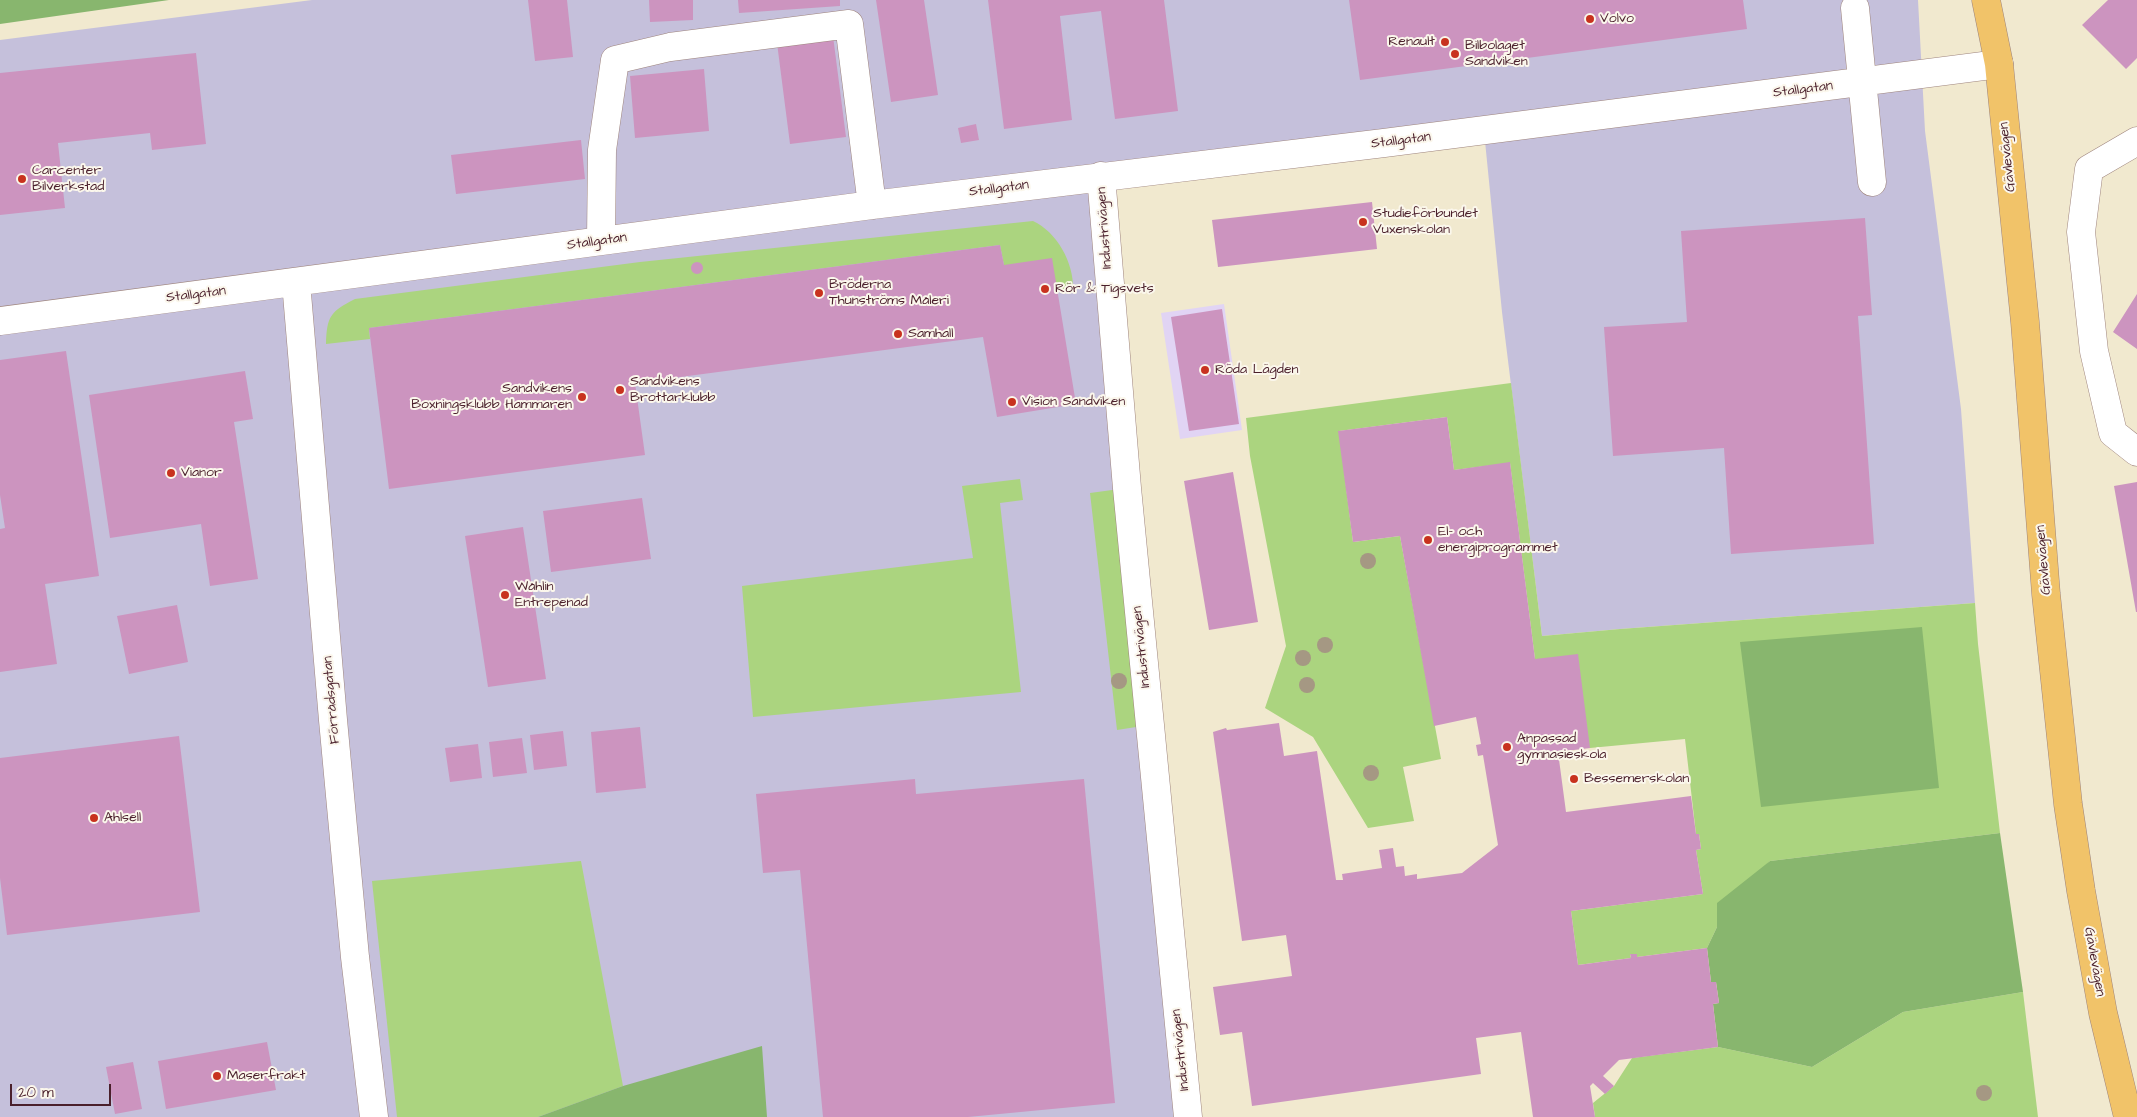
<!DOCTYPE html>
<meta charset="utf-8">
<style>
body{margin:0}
#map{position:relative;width:2137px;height:1117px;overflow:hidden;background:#f1e9cf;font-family:"Architects Daughter",sans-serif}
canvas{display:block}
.scale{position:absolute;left:10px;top:1084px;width:101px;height:22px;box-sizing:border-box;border:2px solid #4a1f2b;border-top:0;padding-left:6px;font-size:15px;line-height:18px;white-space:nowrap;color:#4a1f2b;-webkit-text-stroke:4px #fbf7ec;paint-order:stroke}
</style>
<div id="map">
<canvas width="2137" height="1117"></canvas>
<div class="scale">20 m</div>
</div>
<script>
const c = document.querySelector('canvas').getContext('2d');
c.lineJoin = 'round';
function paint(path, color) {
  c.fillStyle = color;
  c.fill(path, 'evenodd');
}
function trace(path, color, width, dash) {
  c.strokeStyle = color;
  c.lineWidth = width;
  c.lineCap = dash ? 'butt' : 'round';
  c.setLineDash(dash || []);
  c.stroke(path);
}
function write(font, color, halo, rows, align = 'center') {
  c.font = font + ' "Architects Daughter",sans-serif';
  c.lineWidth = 4;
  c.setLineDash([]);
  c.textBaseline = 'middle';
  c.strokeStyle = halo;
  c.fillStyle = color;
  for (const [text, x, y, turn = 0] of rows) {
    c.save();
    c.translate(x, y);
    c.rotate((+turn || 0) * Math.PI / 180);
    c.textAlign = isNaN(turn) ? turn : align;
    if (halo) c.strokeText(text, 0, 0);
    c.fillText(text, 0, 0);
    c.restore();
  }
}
paint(new Path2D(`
 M 1224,304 L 1242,430 L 1180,439 L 1161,313 Z`), '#e1d4f4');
paint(new Path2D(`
 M 312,0 L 1918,0 L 1925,131 L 1961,409 L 1975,603 L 1620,629 L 1542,636 L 1502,312 L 1484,131 L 1101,176 L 1188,1117 L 0,1117 L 0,40 Z`), '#c5c0db');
paint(new Path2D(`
 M 1033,221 C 1057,232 1074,263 1073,289 L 1057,292 L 1004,265 L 1000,245 L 369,328 L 370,339 L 326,344 C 327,316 330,312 355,299 L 640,262 Z
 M 1511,383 L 1542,636 L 1620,629 L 1975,603 L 1978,644 L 2000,833 L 1770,861 L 1717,918 L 1717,927 L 1707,948 L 1637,957 L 1637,954 L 1630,954 L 1631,958 L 1578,965 L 1571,911 L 1703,894 L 1696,850 L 1701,849 L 1699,834 L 1696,834 L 1685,739 L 1590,748 L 1535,659 L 1510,463 L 1454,470 L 1447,417 L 1339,431 L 1353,542 L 1400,536 L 1441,759 L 1403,767 L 1414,821 L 1368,828 L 1313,737 L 1265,708 L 1286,646 L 1250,456 L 1246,418 Z
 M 1020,479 L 1023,500 L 1000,503 L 1021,692 L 753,717 L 742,586 L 973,558 L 962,486 Z
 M 1127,488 L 1149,725 L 1117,730 L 1090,493 Z
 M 581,861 L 623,1086 L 538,1117 L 397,1117 L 372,881 Z
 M 2023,992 L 2038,1117 L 1595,1117 L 1593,1103 L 1614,1086 L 1632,1058 L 1718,1047 L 1812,1067 L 1903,1012 Z`), '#abd47f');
paint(new Path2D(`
 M 0,0 L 169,0 L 0,24 Z
 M 1922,627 L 1939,788 L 1761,807 L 1740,642 Z
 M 2000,833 L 2023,992 L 1903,1012 L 1812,1067 L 1718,1047 L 1713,1004 L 1719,1003 L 1716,982 L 1711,982 L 1707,948 L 1717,927 L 1717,903 L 1770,861 Z
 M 762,1046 L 767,1117 L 538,1117 L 623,1086 Z`), '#88b66e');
paint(new Path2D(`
 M 528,0 L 567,0 L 573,57 L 535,61 Z
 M 649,0 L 693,0 L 693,20 L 650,22 Z
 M 738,0 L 840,0 L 840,6 L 739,13 Z
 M 876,0 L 924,0 L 938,95 L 891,102 Z
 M 988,0 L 1164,0 L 1178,111 L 1115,119 L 1101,11 L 1060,16 L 1072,120 L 1004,129 Z
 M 1349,0 L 1743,0 L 1747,29 L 1360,80 Z
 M 2108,0 L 2137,0 L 2137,58 L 2126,69 L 2082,25 Z
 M 833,36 L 846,137 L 790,144 L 777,43 Z
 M 196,53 L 206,144 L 152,150 L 150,133 L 58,143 L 65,208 L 0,215 L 0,73 Z
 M 704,69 L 709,131 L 635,138 L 630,76 Z
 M 976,124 L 979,140 L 961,143 L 958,128 Z
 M 581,140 L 585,179 L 456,194 L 451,155 Z
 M 1372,202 L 1377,249 L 1218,267 L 1212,220 Z
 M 1865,218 L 1872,315 L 1858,316 L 1874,544 L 1731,554 L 1724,448 L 1613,456 L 1604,327 L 1687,322 L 1681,231 Z
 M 1000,245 L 1004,265 L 1052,258 L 1076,404 L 997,417 L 983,337 L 635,383 L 645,455 L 389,489 L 369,328 Z
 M691 268a6 6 0 1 1 12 0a6 6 0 1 1-12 0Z
 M 2137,294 L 2137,349 L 2113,332 Z
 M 1222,309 L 1239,424 L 1189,431 L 1171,317 Z
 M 66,351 L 99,576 L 45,584 L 57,664 L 0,672 L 0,529 L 5,528 L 0,495 L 0,360 Z
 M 245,371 L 253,419 L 234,422 L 258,579 L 210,586 L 201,524 L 110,538 L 89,395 Z
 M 1447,417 L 1454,470 L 1510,462 L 1535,659 L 1578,654 L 1590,748 L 1558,752 L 1566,812 L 1691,796 L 1696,834 L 1699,834 L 1701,849 L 1696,850 L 1703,894 L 1571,911 L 1578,965 L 1631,958 L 1630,954 L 1637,954 L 1637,957 L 1707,948 L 1711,982 L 1716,982 L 1719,1003 L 1713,1004 L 1718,1047 L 1619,1060 L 1603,1076 L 1614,1086 L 1605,1094 L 1593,1083 L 1590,1086 L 1595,1117 L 1533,1117 L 1521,1032 L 1476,1038 L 1481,1074 L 1252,1106 L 1242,1032 L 1220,1035 L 1213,987 L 1292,976 L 1286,935 L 1242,941 L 1213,732 L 1226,728 L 1227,730 L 1279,723 L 1284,756 L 1317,751 L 1336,880 L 1343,880 L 1342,874 L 1382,868 L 1379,850 L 1393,848 L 1396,867 L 1404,866 L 1405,876 L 1417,874 L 1417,879 L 1462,873 L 1498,845 L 1483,755 L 1478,756 L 1476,745 L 1481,744 L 1476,717 L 1434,726 L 1400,536 L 1353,542 L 1338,431 Z
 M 1233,472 L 1258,622 L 1209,630 L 1184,481 Z
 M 2137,482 L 2137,612 L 2136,612 L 2114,486 Z
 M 642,498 L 651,559 L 551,572 L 543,511 Z
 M 523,527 L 546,679 L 488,687 L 465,536 Z
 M 177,605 L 188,662 L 129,674 L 117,616 Z
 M 640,727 L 646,788 L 596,793 L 591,732 Z
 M 563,731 L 567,766 L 534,770 L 530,735 Z
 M 179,736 L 200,912 L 7,935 L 0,878 L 0,758 Z
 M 522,738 L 527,773 L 493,777 L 489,742 Z
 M 478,744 L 482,778 L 450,782 L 445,748 Z
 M 915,779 L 916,794 L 1084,779 L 1115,1103 L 968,1117 L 823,1117 L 800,870 L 763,873 L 756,794 Z
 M 267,1042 L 276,1090 L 166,1109 L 158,1061 Z
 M 133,1062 L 142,1109 L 115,1114 L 106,1067 Z`), '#cc94bf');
const minor = new Path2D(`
 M 1855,8 L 1872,182
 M 2137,141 L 2089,169 L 2081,232 L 2094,351 L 2113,433 L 2137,452
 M 1101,176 L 1127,488 L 1188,1117
 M 601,241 L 602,150 L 615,60 L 670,47 L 849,24 L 872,205
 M 296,282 L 333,720 L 355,957 L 374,1117
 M 0,321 L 872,205 L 1384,143 L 1999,64`);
const major = new Path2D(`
 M 1986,0 L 1999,64 L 2025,322 L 2046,594 L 2068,804 L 2081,891 L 2103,1013 L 2128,1117`);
trace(minor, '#9e847d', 29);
trace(major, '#9e847d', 29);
trace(minor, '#fff', 28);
trace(major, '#f1c369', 28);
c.fillStyle = '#a59883';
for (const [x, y] of [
 [1368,561],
 [1325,645],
 [1303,658],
 [1119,681],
 [1307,685],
 [1371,773],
 [1984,1093]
]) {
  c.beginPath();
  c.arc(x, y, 8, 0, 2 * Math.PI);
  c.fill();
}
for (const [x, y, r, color] of [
 [1590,19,5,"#c8321e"],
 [1445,42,5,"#c8321e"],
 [1455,54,5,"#c8321e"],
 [22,179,5,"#c8321e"],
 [1363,222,5,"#c8321e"],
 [1045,289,5,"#c8321e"],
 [819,293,5,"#c8321e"],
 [898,334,5,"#c8321e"],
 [1205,370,5,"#c8321e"],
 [620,390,5,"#c8321e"],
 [582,397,5,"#c8321e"],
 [1012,402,5,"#c8321e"],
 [171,473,5,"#c8321e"],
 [1428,540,5,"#c8321e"],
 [505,595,5,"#c8321e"],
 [1507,747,5,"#c8321e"],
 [1574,779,5,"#c8321e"],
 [94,818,5,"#c8321e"],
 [217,1076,5,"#c8321e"]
]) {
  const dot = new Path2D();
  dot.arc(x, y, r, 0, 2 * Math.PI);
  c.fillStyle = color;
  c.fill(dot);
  trace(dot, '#fbf7ec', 2);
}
write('14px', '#4a1f2b', '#fbf7ec', [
 ["Volvo",1600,19],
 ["Renault",1435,42,"right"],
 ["Bilbolaget",1465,46],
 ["Sandviken",1465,62],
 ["Carcenter",32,171],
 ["Bilverkstad",32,187],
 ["Studieförbundet",1373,214],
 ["Vuxenskolan",1373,230],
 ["Bröderna",829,285],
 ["Thunströms Måleri",829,301],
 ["Rör & Tigsvets",1055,289],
 ["Samhall",908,334],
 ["Röda Lägden",1215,370],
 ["Sandvikens",630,382],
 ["Brottarklubb",630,398],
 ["Sandvikens",572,389,"right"],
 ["Boxningsklubb Hammaren",572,405,"right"],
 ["Vision Sandviken",1022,402],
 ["Vianor",181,473],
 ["El- och",1438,532],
 ["energiprogrammet",1438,548],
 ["Wåhlin",515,587],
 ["Entrepenad",515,603],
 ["Anpassad",1517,739],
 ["gymnasieskola",1517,755],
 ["Bessemerskolan",1584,779],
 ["Ahlsell",104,818],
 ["Maserfrakt",227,1076]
], 'left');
write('14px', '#4a1f2b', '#fbf7ec', [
 ["Stallgatan",1803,90,-7],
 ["Stallgatan",1401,141,-7],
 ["Gävlevägen",2008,157,-96],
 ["Stallgatan",999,189,-7],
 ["Industrivägen",1105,228,-94],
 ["Stallgatan",597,242,-8],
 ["Stallgatan",196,295,-7],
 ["Gävlevägen",2044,560,-95],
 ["Industrivägen",1142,647,-96],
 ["Förrådsgatan",332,700,-95],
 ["Gävlevägen",2094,962,80],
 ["Industrivägen",1181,1050,-96]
]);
</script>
